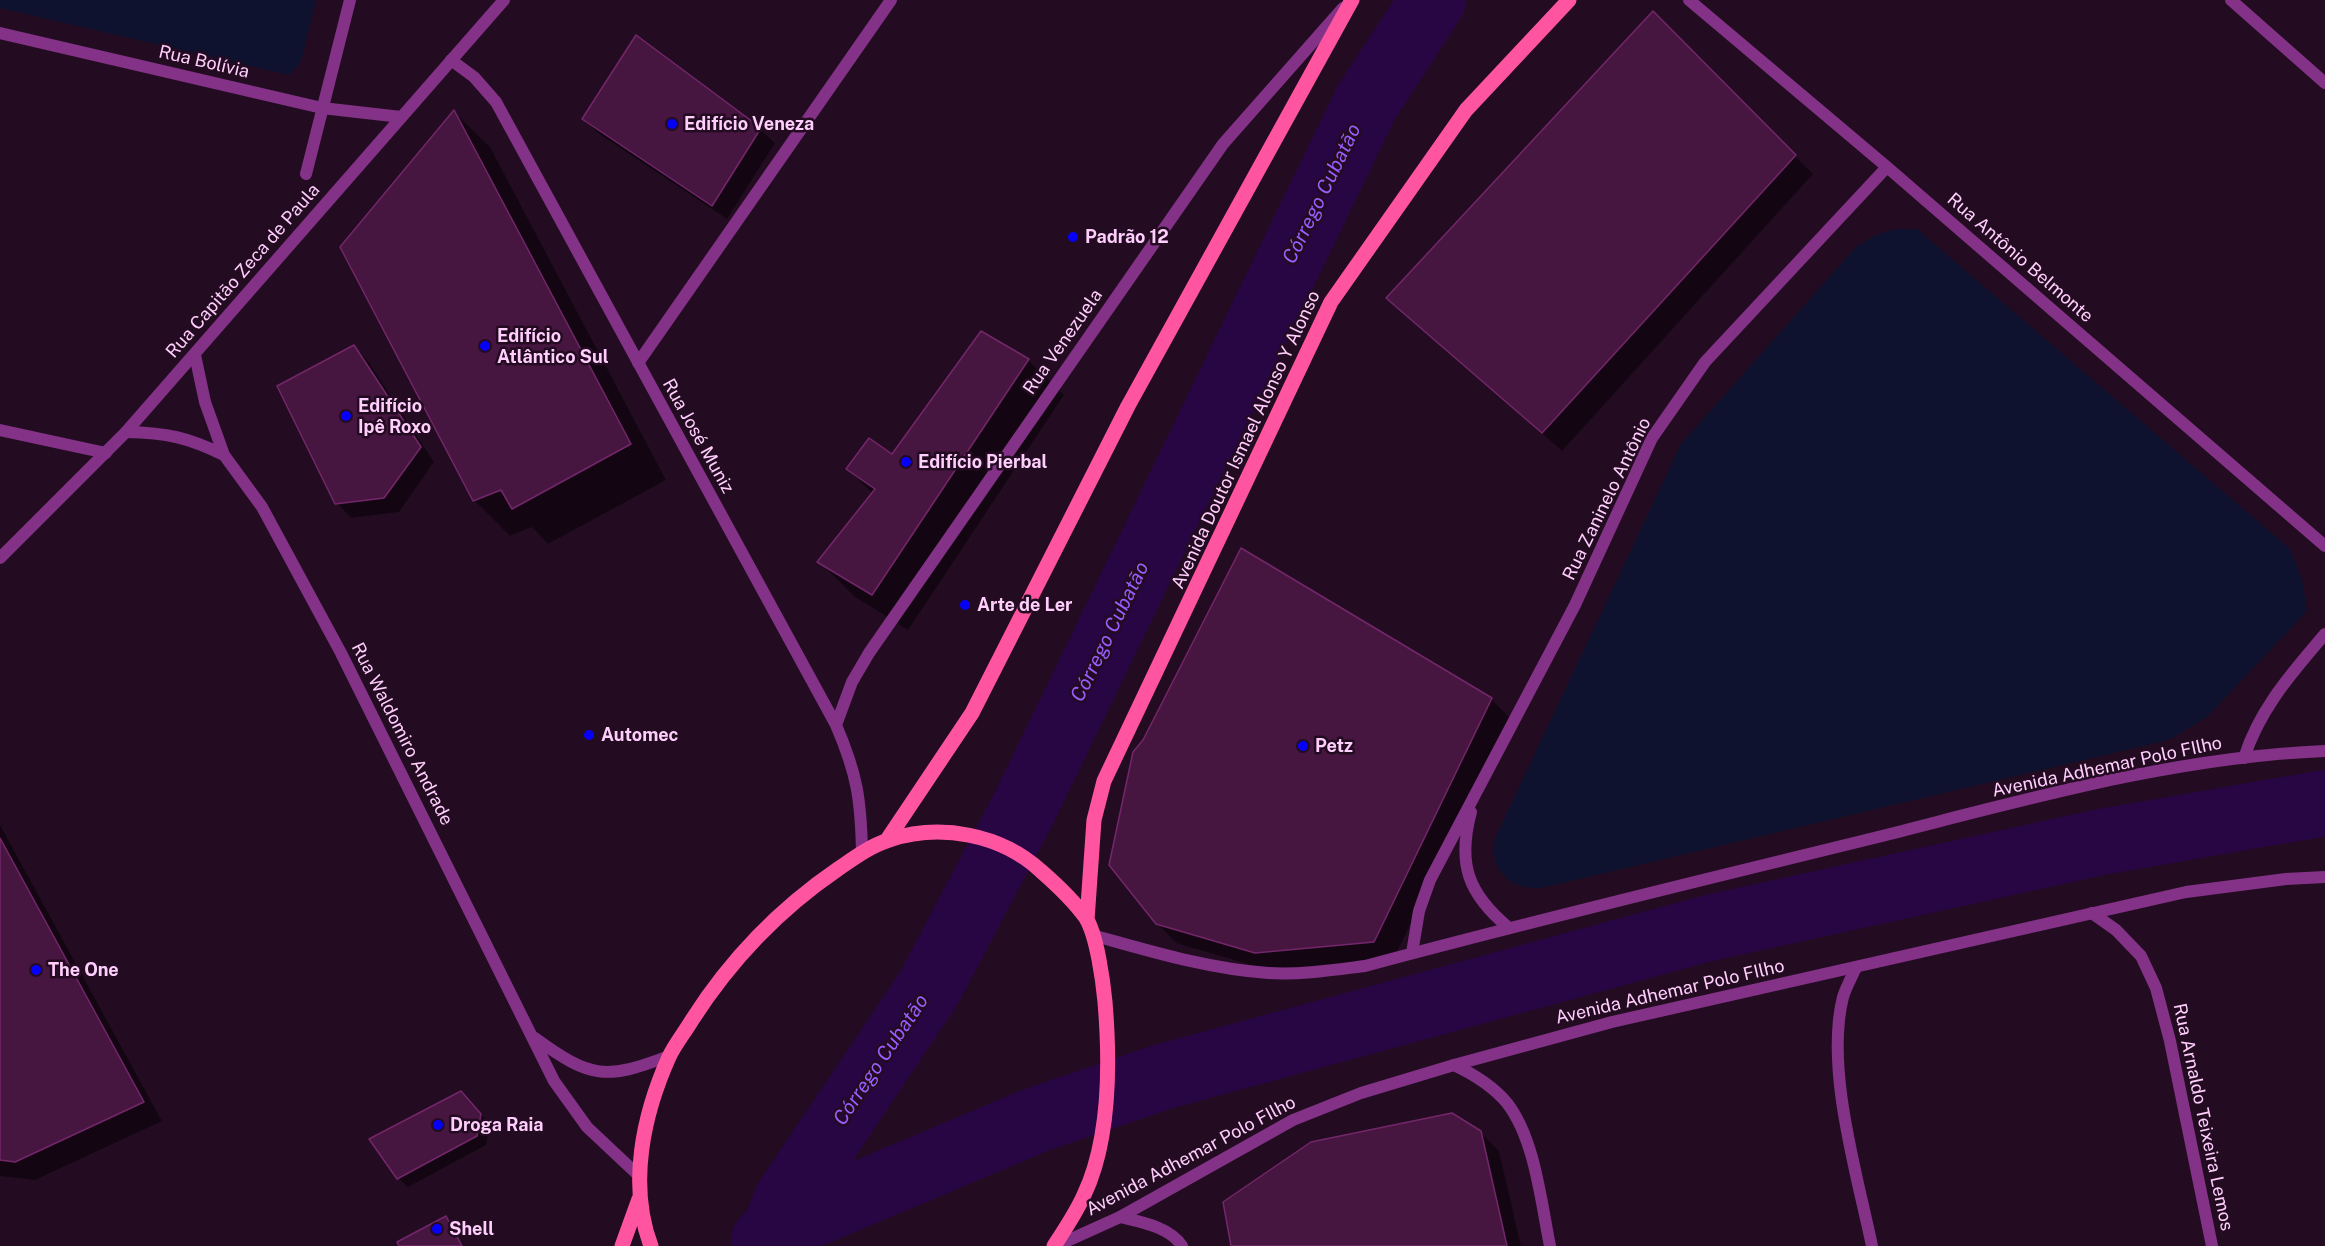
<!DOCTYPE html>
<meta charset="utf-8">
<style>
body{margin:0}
canvas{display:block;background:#230c21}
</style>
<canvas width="2325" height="1246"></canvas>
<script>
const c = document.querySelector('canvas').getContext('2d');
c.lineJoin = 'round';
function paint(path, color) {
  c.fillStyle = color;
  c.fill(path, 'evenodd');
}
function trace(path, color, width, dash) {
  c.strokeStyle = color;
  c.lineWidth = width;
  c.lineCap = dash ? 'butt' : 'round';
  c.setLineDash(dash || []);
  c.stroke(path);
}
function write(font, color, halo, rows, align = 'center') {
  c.font = font + ' "Public Sans",sans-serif';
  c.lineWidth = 5;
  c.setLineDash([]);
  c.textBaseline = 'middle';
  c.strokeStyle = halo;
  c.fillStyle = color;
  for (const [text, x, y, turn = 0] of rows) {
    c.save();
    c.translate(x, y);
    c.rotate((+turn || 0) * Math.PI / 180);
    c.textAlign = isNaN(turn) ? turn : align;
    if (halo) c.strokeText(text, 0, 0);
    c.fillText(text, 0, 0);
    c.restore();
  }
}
paint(new Path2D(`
 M 0,0 L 316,0 L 301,62 L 289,75 L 0,8 Z
 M 1895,229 L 1917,229 L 2290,549 L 2302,579 L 2307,611 L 2207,717 L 2169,740 L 1541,888 C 1509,890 1489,870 1495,838 L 1681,444 L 1856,247 L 1874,236 Z`), '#0e122e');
paint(new Path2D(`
 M 1653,13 L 1813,174 L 1562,451 L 1388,298 Z
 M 454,112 L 490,147 L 666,480 L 548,544 L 532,527 L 510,536 L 474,500 Z
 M 584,119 L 760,129 L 775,143 L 727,219 L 599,134 Z
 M 354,346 L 368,361 L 434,462 L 399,512 L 351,518 L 337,503 Z
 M 1028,360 L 1064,395 L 908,630 L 855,597 L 819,561 L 873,494 L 848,469 L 892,456 Z
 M 1491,699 L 1510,718 L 1393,960 L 1275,972 L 1176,943 L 1157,923 Z
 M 0,825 L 162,1121 L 35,1180 L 0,1176 Z
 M 471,1103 L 490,1125 L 486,1145 L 408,1187 L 398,1178 Z
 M 1480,1132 L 1499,1151 L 1521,1246 L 1232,1246 Z
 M 446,1218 L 463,1246 L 401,1246 Z`), '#0007');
trace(new Path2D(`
 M 775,1230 L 1036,1120 L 1162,1077 L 1709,928 L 2101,842 L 2325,803
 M 764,1240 L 775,1230 L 786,1201 L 929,988 L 1024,808 L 1366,103 L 1433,0`), '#280543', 66);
const building = new Path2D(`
 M 1653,11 L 1796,155 L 1542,433 L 1386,298 Z
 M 636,35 L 761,128 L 712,206 L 582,119 Z
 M 454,110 L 631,444 L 512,509 L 501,490 L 473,501 L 340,247 Z
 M 981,331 L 1029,359 L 872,595 L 817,562 L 875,489 L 846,469 L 869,438 L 892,454 Z
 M 354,345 L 421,447 L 384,498 L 335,504 L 277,386 Z
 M 1241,548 L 1492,698 L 1374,942 L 1255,953 L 1156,924 L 1109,865 L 1133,752 L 1143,740 Z
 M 0,838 L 144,1102 L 15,1162 L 0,1160 Z
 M 461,1091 L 481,1114 L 477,1136 L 397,1179 L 369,1139 Z
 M 1452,1113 L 1481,1131 L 1507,1246 L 1231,1246 L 1223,1202 L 1311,1142 Z
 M 446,1216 L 462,1246 L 399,1246 L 397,1242 Z`);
paint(building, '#461640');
trace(building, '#74266a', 1.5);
trace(new Path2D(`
 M 1689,0 L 1887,167 L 2325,546
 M 2231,0 L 2325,83
 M 0,33 L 322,108 L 401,117
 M 451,60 L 474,77 L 496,102 L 836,725 C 857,774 861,799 862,853
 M 306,174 L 350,0
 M 195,355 L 205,402 L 224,455 L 262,507 L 341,653 L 554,1081 L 587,1127 L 637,1174
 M 638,363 L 891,0
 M 0,430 L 106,453
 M 126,432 C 167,433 187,437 224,455
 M 836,725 L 852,682 L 869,653 L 1223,144 L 1343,8
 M 2244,758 C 2260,708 2292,673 2325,634
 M 1471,812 C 1457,864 1468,894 1509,928
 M 2092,913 L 2116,930 L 2141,956 L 2156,988 L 2170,1041 L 2212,1246
 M 1412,953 L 1419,911 L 1430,880 L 1575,605 L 1652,438 L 1705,362 L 1887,167
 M 1856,967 C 1852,977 1846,987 1843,997 C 1825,1068 1857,1174 1872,1246
 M 535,1038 C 591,1079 606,1080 669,1056
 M 1454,1065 C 1473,1074 1493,1086 1507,1103 C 1535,1139 1541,1202 1550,1246
 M 1120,1217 C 1141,1222 1170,1227 1182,1246`), '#833287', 12);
trace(new Path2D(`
 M 0,558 L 126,432 L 504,0
 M 1092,935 C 1150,951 1208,969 1268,973 C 1300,975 1333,970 1365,966 C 1535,920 1707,879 1878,837 C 2025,800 2173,757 2325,751
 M 1056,1246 L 1120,1217 L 1293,1120 L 1361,1093 L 1454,1065 L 1612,1022 L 2186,892 L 2286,879 L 2325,877`), '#833287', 12);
trace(new Path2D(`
 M 887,840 L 972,713 L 1128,406 L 1352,0
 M 1087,920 L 1094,820 L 1104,781 L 1331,302 L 1466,110 L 1569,0
 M 622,1246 L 639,1199
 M 651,1246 C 628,1185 643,1115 669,1057 C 675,1044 685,1032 692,1020 C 731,959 778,910 838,869 C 854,858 870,846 889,840 C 940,823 1001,834 1041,871 C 1057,885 1074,901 1086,918 C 1097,936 1103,981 1105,1002 C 1110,1061 1110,1140 1084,1195 C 1076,1213 1065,1229 1054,1246`), '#ff55a1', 15);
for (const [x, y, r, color] of [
 [672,124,6,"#0600f9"],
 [1073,237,6,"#0600f9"],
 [485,346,6,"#0600f9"],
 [346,416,6,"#0600f9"],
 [906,462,6,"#0600f9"],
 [965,605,6,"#0600f9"],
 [589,735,6,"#0600f9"],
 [1303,746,6,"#0600f9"],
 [36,970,6,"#0600f9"],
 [438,1125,6,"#0600f9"],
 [437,1229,6,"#0600f9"]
]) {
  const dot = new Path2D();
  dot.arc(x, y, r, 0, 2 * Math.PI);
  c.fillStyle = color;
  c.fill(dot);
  trace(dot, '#230c21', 2);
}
write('18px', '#ffcefd', '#230c21', [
 ["Rua Bolívia",204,62,13],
 ["Rua Antônio Belmonte",2020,258,41],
 ["Rua Capitão Zeca de Paula",243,271,-49],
 ["Rua Venezuela",1063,342,-55],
 ["Rua José Muniz",698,436,61],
 ["Avenida Doutor Ismael Alonso Y Alonso",1246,440,-65],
 ["Rua Zaninelo Antônio",1607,499,-64],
 ["Rua Waldomiro Andrade",402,734,63],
 ["Avenida Adhemar Polo FIlho",2107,767,-12],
 ["Avenida Adhemar Polo FIlho",1670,992,-13],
 ["Rua Arnaldo Teixeira Lemos",2203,1117,78],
 ["Avenida Adhemar Polo FIlho",1191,1156,-28]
]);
write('bold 18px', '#ffcefd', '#230c21', [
 ["Edifício Veneza",684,124],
 ["Padrão 12",1085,237],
 ["Edifício",497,336],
 ["Atlântico Sul",497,357],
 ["Edifício",358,406],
 ["Ipê Roxo",358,427],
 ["Edifício Pierbal",918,462],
 ["Arte de Ler",977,605],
 ["Automec",601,735],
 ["Petz",1315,746],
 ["The One",48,970],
 ["Droga Raia",450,1125],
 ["Shell",449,1229]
], 'left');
write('italic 20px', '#9b5cff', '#230c21', [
 ["Córrego Cubatão",1322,194,-64],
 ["Córrego Cubatão",1110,632,-64],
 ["Córrego Cubatão",881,1060,-56]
]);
</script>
